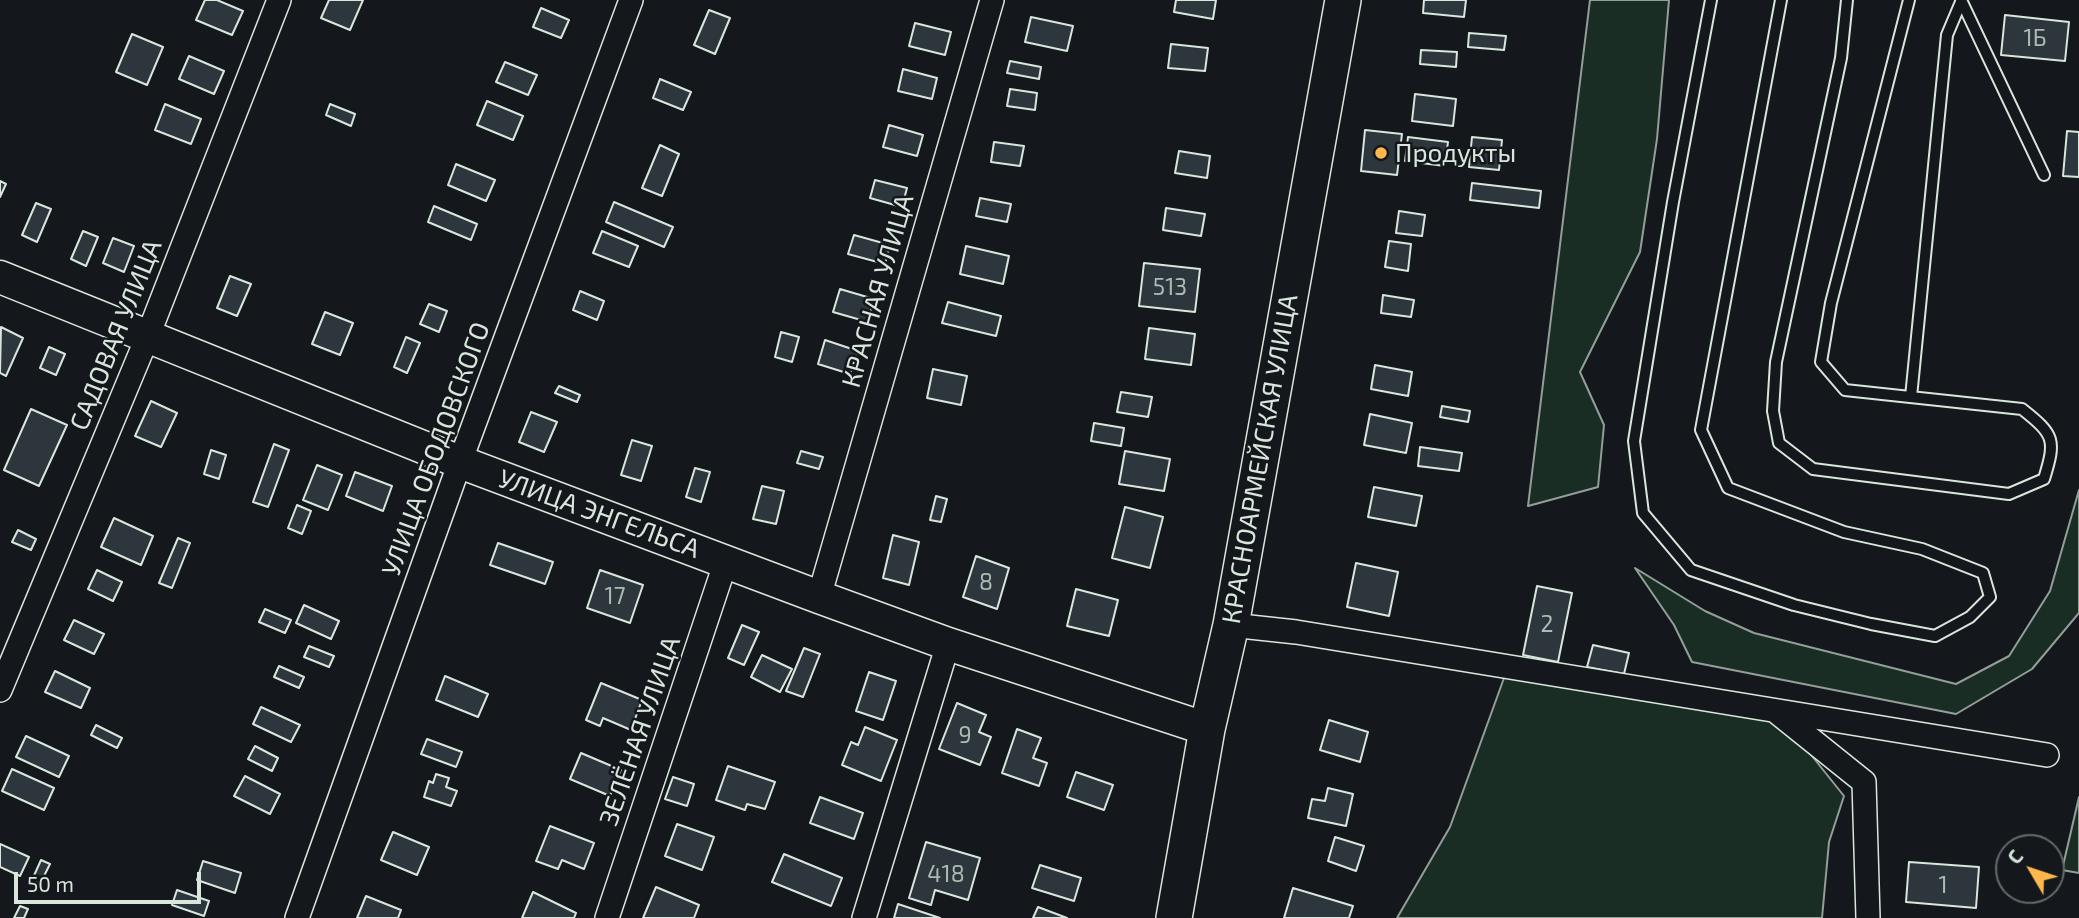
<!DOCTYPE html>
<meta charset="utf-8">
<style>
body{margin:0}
#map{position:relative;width:2079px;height:918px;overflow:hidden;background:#14181c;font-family:"Exo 2",sans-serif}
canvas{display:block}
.north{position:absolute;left:1995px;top:834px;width:70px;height:70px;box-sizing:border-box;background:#14181c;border:2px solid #626a69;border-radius:50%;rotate:309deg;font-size:19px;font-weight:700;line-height:28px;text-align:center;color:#d8e6dc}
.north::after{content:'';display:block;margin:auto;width:24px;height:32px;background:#ffb74d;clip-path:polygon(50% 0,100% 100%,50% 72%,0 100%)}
.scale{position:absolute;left:14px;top:872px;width:187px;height:32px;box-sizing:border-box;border:4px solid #d8e6dc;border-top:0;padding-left:9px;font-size:21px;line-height:24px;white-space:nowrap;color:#d8e6dc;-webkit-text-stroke:5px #14181c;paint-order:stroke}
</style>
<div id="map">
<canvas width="2079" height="918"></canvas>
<div class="north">С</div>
<div class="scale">50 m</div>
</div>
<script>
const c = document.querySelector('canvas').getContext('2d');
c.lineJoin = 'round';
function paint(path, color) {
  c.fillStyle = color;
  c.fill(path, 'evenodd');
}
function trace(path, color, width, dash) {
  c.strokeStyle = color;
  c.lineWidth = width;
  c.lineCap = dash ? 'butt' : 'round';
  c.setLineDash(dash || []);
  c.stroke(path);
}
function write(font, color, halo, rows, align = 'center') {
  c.font = font + ' "Exo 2",sans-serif';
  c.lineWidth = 5;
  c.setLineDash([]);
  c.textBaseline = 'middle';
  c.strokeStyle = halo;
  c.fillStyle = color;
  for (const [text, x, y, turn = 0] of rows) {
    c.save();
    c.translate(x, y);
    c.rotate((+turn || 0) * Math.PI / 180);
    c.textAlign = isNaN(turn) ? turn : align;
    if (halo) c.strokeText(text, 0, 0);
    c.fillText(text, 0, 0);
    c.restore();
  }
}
const green = new Path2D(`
 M 1590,0 L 1669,0 L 1657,139 L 1640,252 L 1580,372 L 1604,425 L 1598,487 L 1528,506 Z
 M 2079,490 L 2079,613 L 2032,669 L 1956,714 L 1692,662 L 1674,625 L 1635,568 L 1705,611 L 1754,633 L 1956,684 L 2009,656 L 2050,591 Z
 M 1508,667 L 1776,711 L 1844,796 L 1829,842 L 1822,918 L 1397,918 L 1450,827 Z
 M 2079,797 L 2079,873 L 2062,870 Z`);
paint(green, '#1a2d24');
trace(green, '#939e99', 2);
const building = new Path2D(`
 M 205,0 L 217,0 L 243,11 L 232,35 L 196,20 Z
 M 329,0 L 363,0 L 350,30 L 321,18 Z
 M 1176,0 L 1216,0 L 1213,19 L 1174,12 Z
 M 1424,0 L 1466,0 L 1464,17 L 1423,13 Z
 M 541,8 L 569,20 L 561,38 L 533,27 Z
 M 709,10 L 730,18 L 715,54 L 694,45 Z
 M 2005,15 L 2069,22 L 2065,61 L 2001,55 Z
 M 1031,17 L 1073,26 L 1067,51 L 1025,42 Z
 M 915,23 L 951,32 L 945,55 L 909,46 Z
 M 1469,33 L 1506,36 L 1504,50 L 1468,47 Z
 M 132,34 L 163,47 L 147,85 L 116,72 Z
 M 1171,44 L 1208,48 L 1205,71 L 1168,68 Z
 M 1421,50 L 1457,52 L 1456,67 L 1420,64 Z
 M 189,56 L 224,71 L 214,94 L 179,79 Z
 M 1010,61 L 1041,67 L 1039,79 L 1007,73 Z
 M 505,62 L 537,75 L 528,95 L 496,82 Z
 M 903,69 L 937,78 L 932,99 L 898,91 Z
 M 660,79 L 691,92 L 683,110 L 653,98 Z
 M 1010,89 L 1037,93 L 1035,110 L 1007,106 Z
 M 1415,94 L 1456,99 L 1453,126 L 1412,121 Z
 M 487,101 L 523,116 L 513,140 L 477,125 Z
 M 165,104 L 201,119 L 191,144 L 155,130 Z
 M 330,104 L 355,114 L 351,126 L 326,115 Z
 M 889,125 L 923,135 L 917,156 L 883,147 Z
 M 1365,130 L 1402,134 L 1397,175 L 1361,171 Z
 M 2067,131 L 2079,132 L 2079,177 L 2063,176 Z
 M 1408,137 L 1448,142 L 1445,166 L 1405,161 Z
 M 1472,137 L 1502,140 L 1499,170 L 1469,167 Z
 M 994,142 L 1024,146 L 1020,166 L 991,162 Z
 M 660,145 L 679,154 L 662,196 L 642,188 Z
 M 1179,151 L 1210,156 L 1207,178 L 1175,173 Z
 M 456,164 L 495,180 L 486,201 L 448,185 Z
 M 875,180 L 907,188 L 902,207 L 870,198 Z
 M 0,181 L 6,184 L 0,197 Z
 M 1472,183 L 1541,191 L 1539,208 L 1470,200 Z
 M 980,198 L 1011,204 L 1007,222 L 976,216 Z
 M 614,202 L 673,227 L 664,247 L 606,222 Z
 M 36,203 L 51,209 L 37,242 L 22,235 Z
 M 434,206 L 477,224 L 471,240 L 428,222 Z
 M 1166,208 L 1205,214 L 1201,236 L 1163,230 Z
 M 1399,211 L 1425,215 L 1422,236 L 1396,233 Z
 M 83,231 L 98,237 L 86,266 L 71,259 Z
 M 602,231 L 638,246 L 629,267 L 593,253 Z
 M 854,235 L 890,245 L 885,264 L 848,254 Z
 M 113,238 L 134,246 L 124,272 L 103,263 Z
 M 1389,241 L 1411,244 L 1408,271 L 1385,267 Z
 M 966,246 L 1009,256 L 1003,284 L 960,274 Z
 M 1144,263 L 1200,269 L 1195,312 L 1139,306 Z
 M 230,276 L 251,284 L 237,316 L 217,308 Z
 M 840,289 L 874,299 L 868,322 L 833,312 Z
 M 580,291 L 604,301 L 597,320 L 573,310 Z
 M 1383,295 L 1414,300 L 1411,317 L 1381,313 Z
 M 948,302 L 1001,316 L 996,336 L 942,323 Z
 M 429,304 L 447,311 L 439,332 L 420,324 Z
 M 325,312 L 353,323 L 340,355 L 312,344 Z
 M 1,327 L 23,338 L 6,376 L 0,373 Z
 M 1149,328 L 1195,334 L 1191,365 L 1145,359 Z
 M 781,332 L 799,337 L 792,362 L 775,357 Z
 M 406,337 L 420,343 L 407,373 L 394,367 Z
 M 825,340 L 858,351 L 850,374 L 818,364 Z
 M 49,347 L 65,354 L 56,375 L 40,368 Z
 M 1375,365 L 1412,372 L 1408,396 L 1371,389 Z
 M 933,369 L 967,376 L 961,405 L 927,398 Z
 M 559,386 L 580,395 L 577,402 L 555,393 Z
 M 1121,392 L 1152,397 L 1148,417 L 1117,412 Z
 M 151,401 L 177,413 L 161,447 L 135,436 Z
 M 1442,406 L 1470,411 L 1468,422 L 1440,417 Z
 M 31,409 L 67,425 L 39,486 L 4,470 Z
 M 531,412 L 557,422 L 544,452 L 519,442 Z
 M 1370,414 L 1412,423 L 1406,453 L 1364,445 Z
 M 1094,423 L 1124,428 L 1121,446 L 1091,441 Z
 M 632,440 L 652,446 L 641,481 L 621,475 Z
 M 274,444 L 289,450 L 268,507 L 253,502 Z
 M 1420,447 L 1462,453 L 1459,471 L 1418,466 Z
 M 211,450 L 226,455 L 219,479 L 204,474 Z
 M 801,451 L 823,457 L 819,469 L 797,463 Z
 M 1125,451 L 1170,459 L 1164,491 L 1119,484 Z
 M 317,465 L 342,475 L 328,510 L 303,500 Z
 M 695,468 L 710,472 L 701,502 L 686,497 Z
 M 355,472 L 392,486 L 383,511 L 346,496 Z
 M 762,486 L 784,491 L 776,524 L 753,519 Z
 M 1374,487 L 1422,496 L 1416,526 L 1368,517 Z
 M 936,496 L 947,499 L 941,522 L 930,520 Z
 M 297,505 L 311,511 L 302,534 L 288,528 Z
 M 1125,507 L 1163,517 L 1150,568 L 1112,558 Z
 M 114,518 L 153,536 L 141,565 L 101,547 Z
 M 18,530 L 36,539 L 31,550 L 12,542 Z
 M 893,535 L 919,542 L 909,585 L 883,578 Z
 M 178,538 L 190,543 L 172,588 L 159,583 Z
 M 498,543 L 553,562 L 545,584 L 490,565 Z
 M 976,556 L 1009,568 L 997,609 L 963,597 Z
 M 1356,563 L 1398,572 L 1389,616 L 1347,607 Z
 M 97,570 L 122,582 L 113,601 L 88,589 Z
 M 600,570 L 643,585 L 630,623 L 587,608 Z
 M 1537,586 L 1572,593 L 1558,662 L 1523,655 Z
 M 1076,589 L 1118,600 L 1109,636 L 1067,626 Z
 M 304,605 L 339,621 L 331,639 L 296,623 Z
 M 265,609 L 291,620 L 285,633 L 259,622 Z
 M 74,620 L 104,634 L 94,654 L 64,640 Z
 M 742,625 L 759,632 L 744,665 L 728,658 Z
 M 1593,645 L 1629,653 L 1624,674 L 1587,667 Z
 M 309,646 L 334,656 L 329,667 L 304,657 Z
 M 804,648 L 820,654 L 803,697 L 786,691 Z
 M 762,655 L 792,669 L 780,692 L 751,677 Z
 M 279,666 L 304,677 L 299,688 L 274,677 Z
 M 55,671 L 90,688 L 81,708 L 45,692 Z
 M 869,672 L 896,681 L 883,720 L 856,711 Z
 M 445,676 L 488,694 L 478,717 L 436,700 Z
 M 601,683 L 642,700 L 631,730 L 603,718 L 600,726 L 586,720 Z
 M 957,703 L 986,715 L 979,732 L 991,737 L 980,765 L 939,749 Z
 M 261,707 L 300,725 L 291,742 L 253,724 Z
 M 1329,720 L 1368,732 L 1360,762 L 1320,750 Z
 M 96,725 L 122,738 L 117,748 L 91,735 Z
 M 865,727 L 897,740 L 881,781 L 842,765 L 851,742 L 858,745 Z
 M 1017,729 L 1041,738 L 1033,758 L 1047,763 L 1039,786 L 1002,773 Z
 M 26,736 L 69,756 L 59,777 L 16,757 Z
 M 427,739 L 462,752 L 456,767 L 421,754 Z
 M 255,746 L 278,758 L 272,771 L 248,759 Z
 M 581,753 L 621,770 L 610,796 L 570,779 Z
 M 728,766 L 775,782 L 765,809 L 747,804 L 745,810 L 716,800 Z
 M 12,769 L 54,788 L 44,810 L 2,791 Z
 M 1076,772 L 1113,785 L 1104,810 L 1067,797 Z
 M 436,774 L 449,778 L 446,787 L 457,791 L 451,806 L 424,797 L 429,781 L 433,783 Z
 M 245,776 L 280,794 L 270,814 L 234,796 Z
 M 673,777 L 694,784 L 687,806 L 665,799 Z
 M 1328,788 L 1353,794 L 1346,826 L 1308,818 L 1312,799 L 1325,801 Z
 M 820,797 L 863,813 L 854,839 L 810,823 Z
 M 677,824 L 714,837 L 702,870 L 665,856 Z
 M 550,826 L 594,843 L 584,869 L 562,860 L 558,869 L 536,861 Z
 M 393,832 L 429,847 L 417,875 L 381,860 Z
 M 1335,837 L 1364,846 L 1356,871 L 1328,861 Z
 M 926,842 L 980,858 L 968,900 L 935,890 L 931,905 L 909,898 Z
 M 0,844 L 29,857 L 20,876 L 0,867 Z
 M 784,854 L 842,878 L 831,906 L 772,882 Z
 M 41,860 L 50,864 L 40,884 L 32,880 Z
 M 203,861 L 241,873 L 235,893 L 197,880 Z
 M 1909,862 L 1979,867 L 1976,908 L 1906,902 Z
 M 1040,865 L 1081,878 L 1074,901 L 1032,888 Z
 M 656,887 L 699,905 L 694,918 L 643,918 Z
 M 1293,888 L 1353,906 L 1349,918 L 1284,918 Z
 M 177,890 L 209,901 L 204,916 L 172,905 Z
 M 533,892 L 576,913 L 574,918 L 522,918 Z
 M 366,896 L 401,910 L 398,918 L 357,918 Z
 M 898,904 L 940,918 L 894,918 Z
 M 20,906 L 28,909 L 24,918 L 14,918 Z
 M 1038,907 L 1067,918 L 1033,918 Z`);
paint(building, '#2c363c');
trace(building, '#d8e6dc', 2);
const lane = new Path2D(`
 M 1711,0 L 1673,202 L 1634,441 L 1643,513 L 1691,570 L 1794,605 L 1871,624 L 1935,636 L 1970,617 L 1990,597 L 1983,573 L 1922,549 L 1844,532 L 1728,488 L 1701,430 L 1781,0
 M 1847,0 L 1841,58 L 1776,362 L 1773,411 L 1779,443 L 1813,469 L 2009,494 L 2044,479 C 2056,440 2055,435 2022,409 L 1845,390 L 1821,362 L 1831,303 L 1909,0
 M 1961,0 L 2044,175
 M 1911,397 L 1947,35 L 1961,2`);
const street = new Path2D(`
 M 819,597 L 992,0
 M 1231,625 L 1296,632 L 2047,755
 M 0,690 L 147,338 L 279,0
 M 1778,713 L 1864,782 L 1868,918
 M 297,918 L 460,462 L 631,0
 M 607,918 L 726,561
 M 864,918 L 948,644`);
const secondary = new Path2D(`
 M 0,277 L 460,462 L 819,597 L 948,644 L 1207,729`);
const primary = new Path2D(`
 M 1174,918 L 1207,729 L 1231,625 L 1343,0`);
trace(lane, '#d8e6dc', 14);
trace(street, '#d8e6dc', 26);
trace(secondary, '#d8e6dc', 35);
trace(primary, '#d8e6dc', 38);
trace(lane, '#14181c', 10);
trace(street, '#14181c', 23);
trace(secondary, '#14181c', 32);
trace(primary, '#14181c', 35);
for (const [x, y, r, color] of [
 [1381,153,7,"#ffb74d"]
]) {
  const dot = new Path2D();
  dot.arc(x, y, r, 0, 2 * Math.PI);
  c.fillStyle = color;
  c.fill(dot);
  trace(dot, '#14181c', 2.5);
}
write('23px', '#adbab4', null, [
 ["1Б",2035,38],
 ["513",1170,287],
 ["8",986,582],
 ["17",615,596],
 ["2",1547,624],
 ["9",965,735],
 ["418",946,874],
 ["1",1943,885]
]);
write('26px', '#d8e6dc', '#14181c', [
 ["Продукты",1395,153]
], 'left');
write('26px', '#d8e6dc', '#14181c', [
 ["КРАСНАЯ УЛИЦА",878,291,-74],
 ["САДОВАЯ УЛИЦА",116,335,-68],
 ["УЛИЦА ОБОДОВСКОГО",436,449,-70],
 ["КРАСНОАРМЕЙСКАЯ УЛИЦА",1260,459,-80],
 ["УЛИЦА ЭНГЕЛЬСА",599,514,20],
 ["ЗЕЛЁНАЯ УЛИЦА",640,731,-71]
]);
</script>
